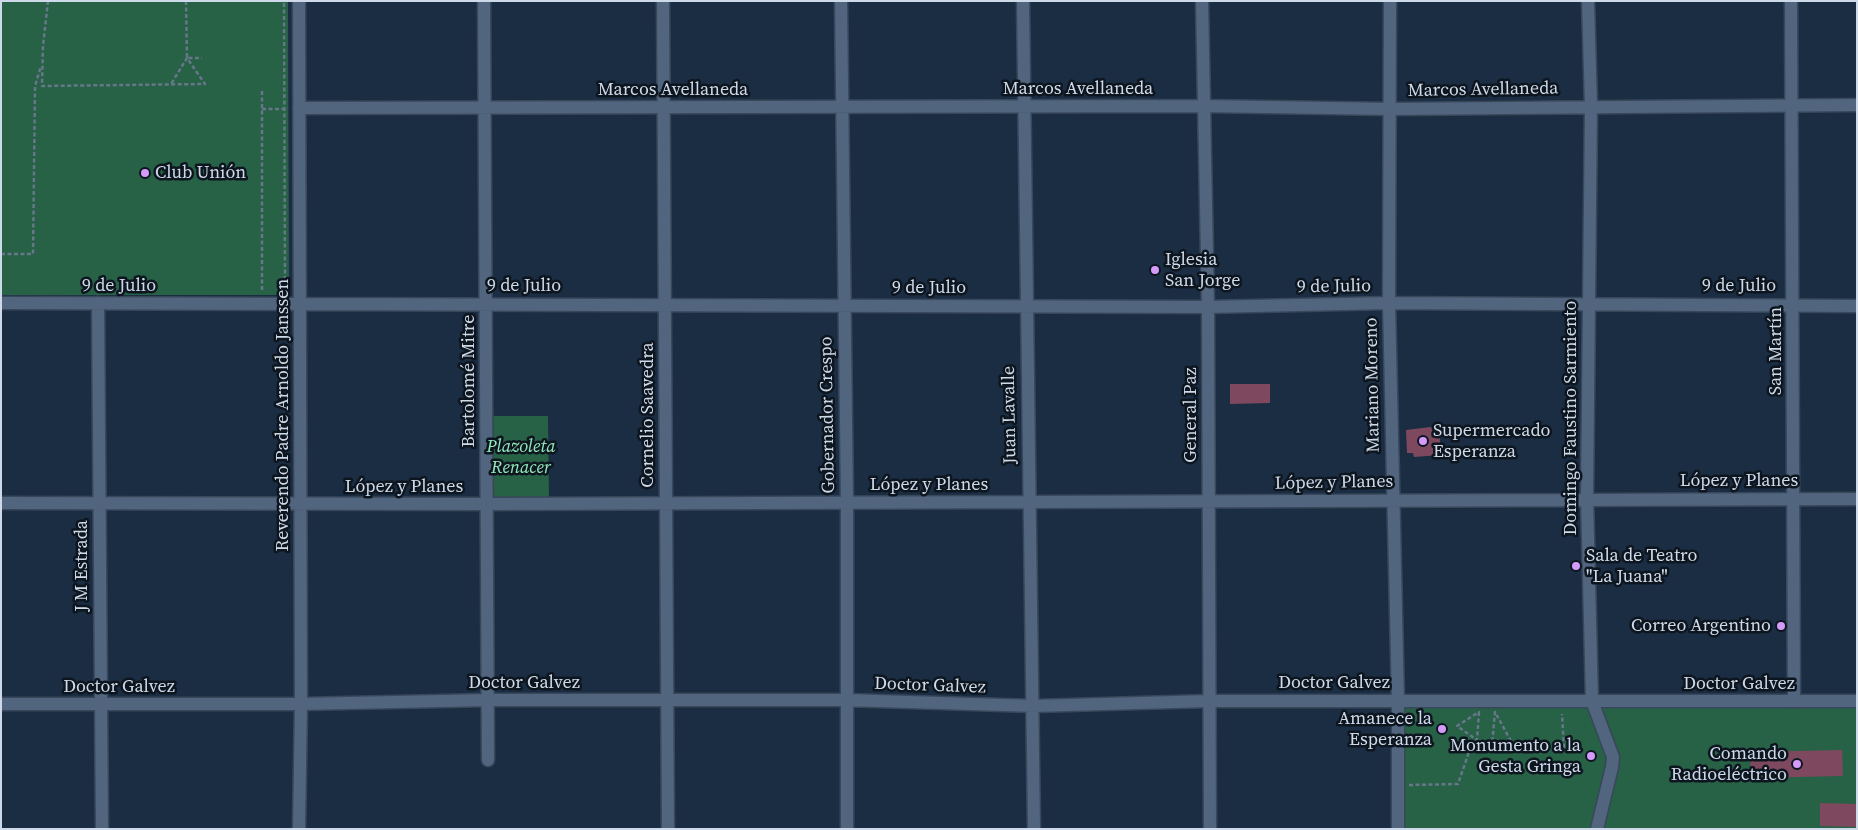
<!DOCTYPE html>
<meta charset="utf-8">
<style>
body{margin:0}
#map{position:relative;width:1858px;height:830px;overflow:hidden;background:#1a2d43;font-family:"Source Serif 4",serif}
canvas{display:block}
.frame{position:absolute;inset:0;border:2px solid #cedae9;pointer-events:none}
</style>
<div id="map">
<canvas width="1858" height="830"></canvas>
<div class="frame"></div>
</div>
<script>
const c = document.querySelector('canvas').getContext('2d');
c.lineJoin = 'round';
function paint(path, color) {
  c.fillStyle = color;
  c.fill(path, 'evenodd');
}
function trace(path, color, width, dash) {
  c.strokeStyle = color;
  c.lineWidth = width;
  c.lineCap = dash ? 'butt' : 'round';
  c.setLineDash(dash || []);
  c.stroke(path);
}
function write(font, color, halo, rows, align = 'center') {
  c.font = font + ' "Source Serif 4",serif';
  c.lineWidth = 5;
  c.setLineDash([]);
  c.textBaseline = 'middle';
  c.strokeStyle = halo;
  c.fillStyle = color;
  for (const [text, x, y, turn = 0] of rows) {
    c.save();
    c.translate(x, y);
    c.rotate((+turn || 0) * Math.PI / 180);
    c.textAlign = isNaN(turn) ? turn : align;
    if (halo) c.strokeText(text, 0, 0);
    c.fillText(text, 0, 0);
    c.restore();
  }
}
paint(new Path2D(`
 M 1,1 L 288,1 L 289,295 L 1,295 Z
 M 493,416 L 548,416 L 549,499 L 494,499 Z
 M 1398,701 L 1857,701 L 1857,829 L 1398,829 Z`), '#276146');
paint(new Path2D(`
 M 1230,384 L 1270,384 L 1270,403 L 1230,404 Z
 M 1439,426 L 1441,455 L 1414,457 L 1413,453 L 1407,453 L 1406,430 Z
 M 1842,750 L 1843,776 L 1751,778 L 1750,752 Z
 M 1820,803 L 1857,804 L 1857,827 L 1820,826 Z`), '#7e495f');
const minor = new Path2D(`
 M 484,1 L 488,760
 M 663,1 L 668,829
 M 841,1 L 847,503 L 847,829
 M 1023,1 L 1034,829
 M 1202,1 L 1208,307 L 1210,829
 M 1390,1 L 1389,303 L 1398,701 L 1398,829
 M 1588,1 L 1591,106 L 1587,498 L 1592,701 L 1613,757 L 1612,767 L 1597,829
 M 299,108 L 1203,106 L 1391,109 L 1857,105
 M 1,303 L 1208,307 L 1389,303 L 1857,306
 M 98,303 L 102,829
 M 1,503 L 487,504 L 1857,499
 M 1,704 L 301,704 L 489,700 L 845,700 L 1034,706 L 1209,701 L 1857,701
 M 299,829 L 301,704 L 299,1`);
const secondary = new Path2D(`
 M 1791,1 L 1794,701`);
trace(minor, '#39475b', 15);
trace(secondary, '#39475b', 15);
trace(new Path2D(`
 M 48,1 L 43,46 L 42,86 L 205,84 L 187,58 L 171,84
 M 186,1 L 187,58 L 202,58
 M 262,91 L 262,290
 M 262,109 L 284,109
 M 1,254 L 33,254 L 35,86 L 41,66
 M 282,290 L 285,290 L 284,1
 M 1479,712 L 1477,740 L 1457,726 Z
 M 1409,785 L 1458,784 L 1470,749 L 1477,740 L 1492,745 L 1495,712 L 1517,752 L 1564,749 L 1562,714`), '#67778a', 2.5, [4, 2.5]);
trace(minor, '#51657e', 12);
trace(secondary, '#51657e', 12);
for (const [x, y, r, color] of [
 [145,173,5,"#d59bfa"],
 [1155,270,5,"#d59bfa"],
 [1423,441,5,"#d59bfa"],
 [1576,566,5,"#d59bfa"],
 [1781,626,5,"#d59bfa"],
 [1442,729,5,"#d59bfa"],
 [1591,756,5,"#d59bfa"],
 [1797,764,5,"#d59bfa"]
]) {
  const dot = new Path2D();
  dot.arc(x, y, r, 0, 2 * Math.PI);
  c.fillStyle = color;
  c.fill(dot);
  trace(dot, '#0d151f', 2);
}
write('18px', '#cedae9', '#0d151f', [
 ["Marcos Avellaneda",1078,89],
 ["Marcos Avellaneda",673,90],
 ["Marcos Avellaneda",1483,90,-1],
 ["9 de Julio",119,286],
 ["9 de Julio",524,286],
 ["9 de Julio",1739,286],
 ["9 de Julio",1334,287,-1],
 ["9 de Julio",929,288],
 ["San Martín",1776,351,-90],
 ["Bartolomé Mitre",469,381,-90],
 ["Mariano Moreno",1373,385,-91],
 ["Reverendo Padre Arnoldo Janssen",283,415,-90],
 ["Cornelio Saavedra",648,415,-90],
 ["Gobernador Crespo",828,415,-91],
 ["Juan Lavalle",1010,415,-91],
 ["General Paz",1191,415,-90],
 ["Domingo Faustino Sarmiento",1571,418,-90],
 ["López y Planes",1739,481],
 ["López y Planes",1334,483,-1],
 ["López y Planes",929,485],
 ["López y Planes",404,487],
 ["J M Estrada",82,566,-90],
 ["Doctor Galvez",524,683],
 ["Doctor Galvez",1334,683],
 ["Doctor Galvez",1739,684],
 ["Doctor Galvez",930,686,2],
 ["Doctor Galvez",119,687]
]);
write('18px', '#cedae9', '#0d151f', [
 ["Club Unión",155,173],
 ["Iglesia",1165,260],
 ["San Jorge",1165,281],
 ["Supermercado",1433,431],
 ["Esperanza",1433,452],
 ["Sala de Teatro",1586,556],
 ["\"La Juana\"",1586,577],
 ["Correo Argentino",1771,626,"right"],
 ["Amanece la",1432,719,"right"],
 ["Esperanza",1432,740,"right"],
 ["Monumento a la",1581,746,"right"],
 ["Gesta Gringa",1581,767,"right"],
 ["Comando",1787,754,"right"],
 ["Radioeléctrico",1787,775,"right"]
], 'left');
write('italic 18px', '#92e9bb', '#0d151f', [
 ["Plazoleta",521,447],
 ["Renacer",521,468]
]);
</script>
